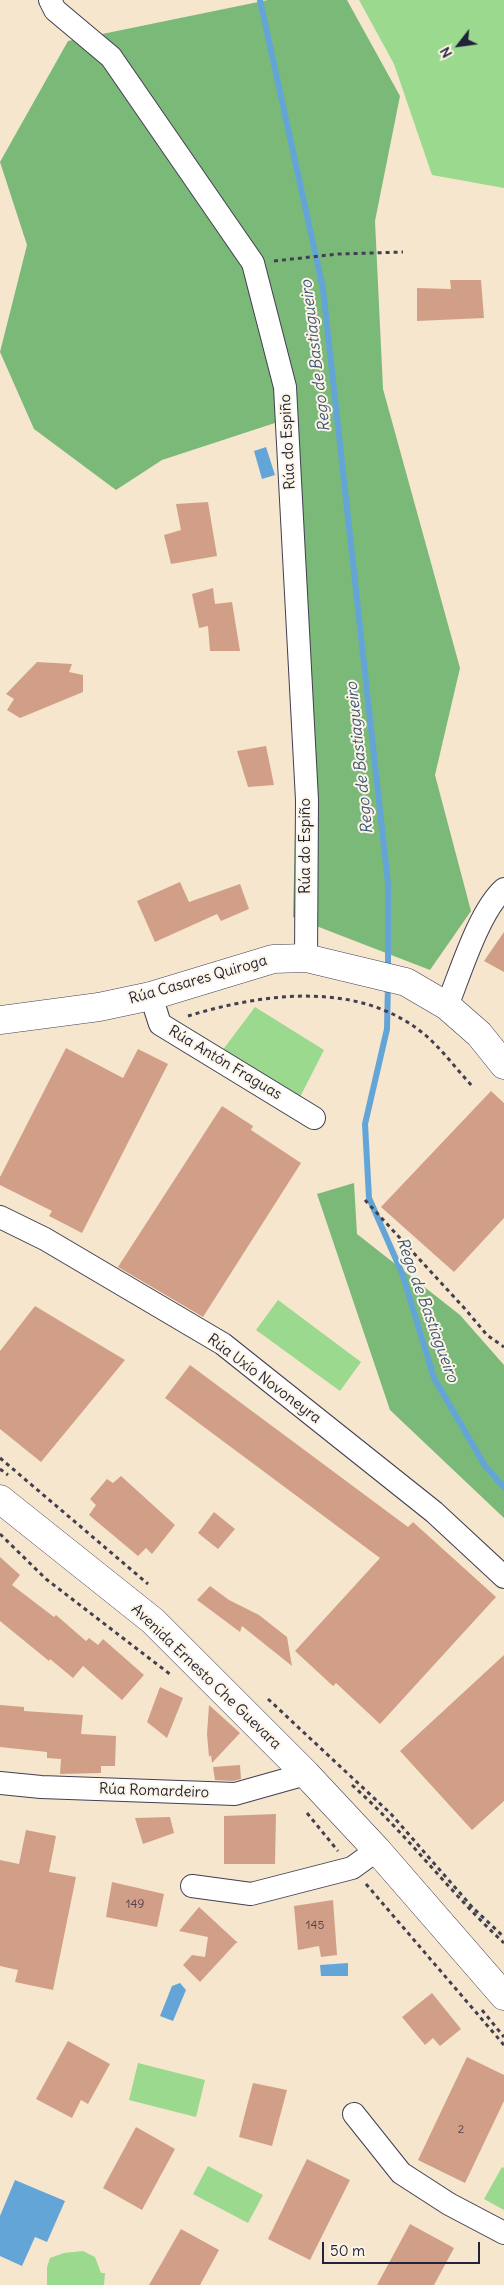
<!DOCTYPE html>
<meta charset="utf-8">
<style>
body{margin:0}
#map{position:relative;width:504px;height:2285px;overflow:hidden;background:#f6e6cd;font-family:Delius,sans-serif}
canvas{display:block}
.north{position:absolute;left:434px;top:20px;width:50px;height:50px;-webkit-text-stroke:4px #fcf5e5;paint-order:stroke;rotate:240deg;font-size:14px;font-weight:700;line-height:20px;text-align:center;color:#22223b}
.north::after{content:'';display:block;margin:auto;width:18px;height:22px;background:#22223b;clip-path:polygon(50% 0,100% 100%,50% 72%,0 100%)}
.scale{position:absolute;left:322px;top:2242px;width:158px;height:22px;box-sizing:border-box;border:2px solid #22223b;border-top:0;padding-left:6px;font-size:15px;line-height:18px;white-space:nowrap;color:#22223b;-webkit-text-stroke:4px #fcf5e5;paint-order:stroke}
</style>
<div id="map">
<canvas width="504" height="2285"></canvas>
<div class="north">N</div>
<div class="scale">50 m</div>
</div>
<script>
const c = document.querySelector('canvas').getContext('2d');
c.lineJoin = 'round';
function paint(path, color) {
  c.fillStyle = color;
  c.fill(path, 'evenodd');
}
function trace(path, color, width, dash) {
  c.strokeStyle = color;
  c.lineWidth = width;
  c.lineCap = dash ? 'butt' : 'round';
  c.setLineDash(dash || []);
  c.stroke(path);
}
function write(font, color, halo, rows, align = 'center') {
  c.font = font + ' Delius,sans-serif';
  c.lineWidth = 4;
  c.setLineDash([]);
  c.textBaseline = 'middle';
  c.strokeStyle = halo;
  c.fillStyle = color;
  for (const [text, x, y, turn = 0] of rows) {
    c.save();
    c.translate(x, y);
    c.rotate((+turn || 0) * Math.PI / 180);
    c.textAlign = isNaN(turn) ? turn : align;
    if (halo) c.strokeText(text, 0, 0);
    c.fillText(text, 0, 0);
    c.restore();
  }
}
paint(new Path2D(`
 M 359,0 L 504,0 L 504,188 L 432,175 L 394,64 Z
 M 255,1007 L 324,1050 L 298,1101 L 222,1051 Z
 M 278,1300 L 361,1362 L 340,1391 L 256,1330 Z
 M 138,2063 L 205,2080 L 196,2117 L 129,2100 Z
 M 208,2166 L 263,2195 L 248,2223 L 193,2194 Z
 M 502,2167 L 504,2168 L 504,2210 L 484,2199 Z
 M 83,2251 L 95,2257 L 101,2273 L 105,2273 L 104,2285 L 47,2285 L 47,2267 L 50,2258 L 64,2253 Z`), '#9ad98e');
paint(new Path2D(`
 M 268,0 L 347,0 L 400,96 L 375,221 L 383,389 L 460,668 L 435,775 L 471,911 L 430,970 L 293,917 L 298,708 L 281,421 L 162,460 L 116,490 L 34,429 L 0,352 L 27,245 L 0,162 L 68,41 Z
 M 354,1183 L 357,1234 L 460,1315 L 504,1365 L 504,1518 L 390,1410 L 317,1194 Z`), '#7bb979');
paint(new Path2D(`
 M 266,447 L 275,475 L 262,479 L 254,451 Z
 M 348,1963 L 348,1976 L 321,1976 L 320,1965 Z
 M 180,1983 L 186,1990 L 173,2021 L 160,2016 L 172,1986 Z
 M 15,2180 L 65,2201 L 47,2242 L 35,2237 L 22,2266 L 0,2256 L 0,2216 Z`), '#64a5d8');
trace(new Path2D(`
 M 260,0 L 323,289 L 388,883 L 388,971
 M 388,983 L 387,1029 L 365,1124 L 369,1198 L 402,1273 L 434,1378 L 485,1466 L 504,1487`), '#64a5d8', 6);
paint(new Path2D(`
 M 450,280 L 481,280 L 484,318 L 417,321 L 417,288 L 451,289 Z
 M 208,502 L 217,556 L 171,564 L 164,535 L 181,530 L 176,504 Z
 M 213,588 L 215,604 L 232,602 L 240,651 L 210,651 L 208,626 L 199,628 L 192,594 Z
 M 37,662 L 72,664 L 69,672 L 83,675 L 83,692 L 20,718 L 7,710 L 14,699 L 6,694 Z
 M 266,746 L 274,785 L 248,787 L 237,751 Z
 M 180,882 L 189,902 L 240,884 L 249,909 L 221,921 L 217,914 L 155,942 L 137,901 Z
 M 504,932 L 504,972 L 484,961 Z
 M 66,1048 L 123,1078 L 138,1049 L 168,1064 L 82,1233 L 49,1216 L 52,1211 L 0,1185 L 0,1177 Z
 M 491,1091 L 504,1103 L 504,1218 L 454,1272 L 381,1207 Z
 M 222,1106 L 253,1126 L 251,1130 L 301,1163 L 203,1317 L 118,1267 Z
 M 35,1306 L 125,1360 L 41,1462 L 0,1429 L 0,1351 Z
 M 190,1365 L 408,1527 L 413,1522 L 496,1597 L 380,1724 L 336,1683 L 333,1686 L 295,1651 L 380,1558 L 165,1398 Z
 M 121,1476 L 175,1525 L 152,1554 L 146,1548 L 138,1556 L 89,1515 L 96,1505 L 90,1499 L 107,1479 L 113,1483 Z
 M 214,1512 L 235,1529 L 218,1549 L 198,1533 Z
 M 0,1557 L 20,1575 L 12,1585 L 54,1617 L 56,1615 L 86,1641 L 89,1638 L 98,1645 L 103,1639 L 144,1675 L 122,1700 L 83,1666 L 73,1678 L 50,1659 L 49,1661 L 0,1621 Z
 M 210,1586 L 229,1600 L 259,1615 L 287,1637 L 292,1666 L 242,1626 L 240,1632 L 197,1600 Z
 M 504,1655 L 504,1801 L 472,1830 L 400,1751 Z
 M 160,1687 L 183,1698 L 167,1738 L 147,1722 Z
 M 0,1705 L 24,1707 L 24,1711 L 83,1715 L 81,1734 L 116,1736 L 115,1766 L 101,1766 L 101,1773 L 60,1774 L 61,1759 L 47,1758 L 47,1752 L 0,1747 Z
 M 209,1705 L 240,1733 L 212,1763 L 211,1755 L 209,1757 L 207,1734 Z
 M 240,1765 L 241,1779 L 233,1781 L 215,1780 L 213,1767 Z
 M 276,1814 L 275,1864 L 224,1864 L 224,1816 Z
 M 170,1817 L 174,1833 L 143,1844 L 135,1818 Z
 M 26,1830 L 56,1836 L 49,1872 L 76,1877 L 53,1990 L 15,1982 L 18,1970 L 0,1966 L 0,1860 L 19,1864 Z
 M 112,1882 L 164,1894 L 157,1927 L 106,1917 Z
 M 333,1900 L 337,1955 L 321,1957 L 319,1946 L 298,1950 L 294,1906 Z
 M 199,1907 L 238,1943 L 236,1943 L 200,1982 L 183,1965 L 192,1955 L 205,1957 L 208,1937 L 179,1931 Z
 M 432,1993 L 461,2029 L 440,2046 L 433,2038 L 425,2045 L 402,2017 Z
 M 68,2041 L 110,2064 L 88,2104 L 81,2100 L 72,2118 L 36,2099 Z
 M 467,2057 L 504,2075 L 504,2101 L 465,2183 L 418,2160 Z
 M 253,2083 L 287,2090 L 272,2146 L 239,2137 Z
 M 136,2127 L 175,2149 L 142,2210 L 103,2188 Z
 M 307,2159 L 350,2180 L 310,2260 L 268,2239 Z
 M 410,2224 L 454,2248 L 434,2285 L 377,2285 Z
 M 181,2229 L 219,2250 L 200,2285 L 149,2285 Z`), '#d19f87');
const minor = new Path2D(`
 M 50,0 L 55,10 L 111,57 L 253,263 L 285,387 L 307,800 L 306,958
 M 151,996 L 160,1024 L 314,1118
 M 447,1006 C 460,974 479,911 504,889
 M 0,1217 L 45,1239 L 223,1344 L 434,1512 L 504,1577
 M 0,1783 L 41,1787 L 235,1794 L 306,1774
 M 192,1886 L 251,1894 L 352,1868 L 377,1850
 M 354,2114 L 401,2173 L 449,2204 L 504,2233`);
const tertiary = new Path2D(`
 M 0,1020 L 99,1007 L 151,996 L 273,959 L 306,958 L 406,982 L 447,1006 L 479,1034 L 504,1065`);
const secondary = new Path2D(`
 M 0,1499 L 153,1621 L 306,1774 L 377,1850 L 504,1996`);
trace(minor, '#423f51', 24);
trace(tertiary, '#423f51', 29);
trace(secondary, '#423f51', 29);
trace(new Path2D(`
 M 274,261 L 338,254 L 403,252
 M 188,1016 C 264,993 358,980 424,1034 C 442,1049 457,1070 473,1087
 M 365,1200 L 466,1310 L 487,1335 L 504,1347
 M 0,1458 L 148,1584
 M 0,1469 L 8,1475
 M 0,1534 L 46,1579 L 171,1675
 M 268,1699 L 391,1814 L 473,1908 L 504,1937
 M 352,1785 C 407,1834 450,1893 504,1943
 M 307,1813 L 338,1851
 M 366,1884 L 504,2045
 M 482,2010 L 504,2037`), '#423f51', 3, [4, 4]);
trace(minor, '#fff', 22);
trace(tertiary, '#fff', 28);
trace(secondary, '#fff', 28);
write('12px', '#4e414e', null, [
 ["149",135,1905],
 ["145",315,1926],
 ["2",461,2130]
]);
write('15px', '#22223b', '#fcf5e5', [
 ["Rúa do Espiño",288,442,-93],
 ["Rúa do Espiño",306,846,-90],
 ["Rúa Casares Quiroga",198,980,-16],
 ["Rúa Antón Fraguas",225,1063,31],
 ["Rúa Uxío Novoneyra",264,1379,37],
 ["Avenida Ernesto Che Guevara",206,1677,44],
 ["Rúa Romardeiro",154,1791,2]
]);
write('italic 16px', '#3c567a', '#fcf5e5', [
 ["Rego de Bastiagueiro",316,356,-97],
 ["Rego de Bastiagueiro",360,758,-96],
 ["Rego de Bastiagueiro",427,1310,70]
]);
</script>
